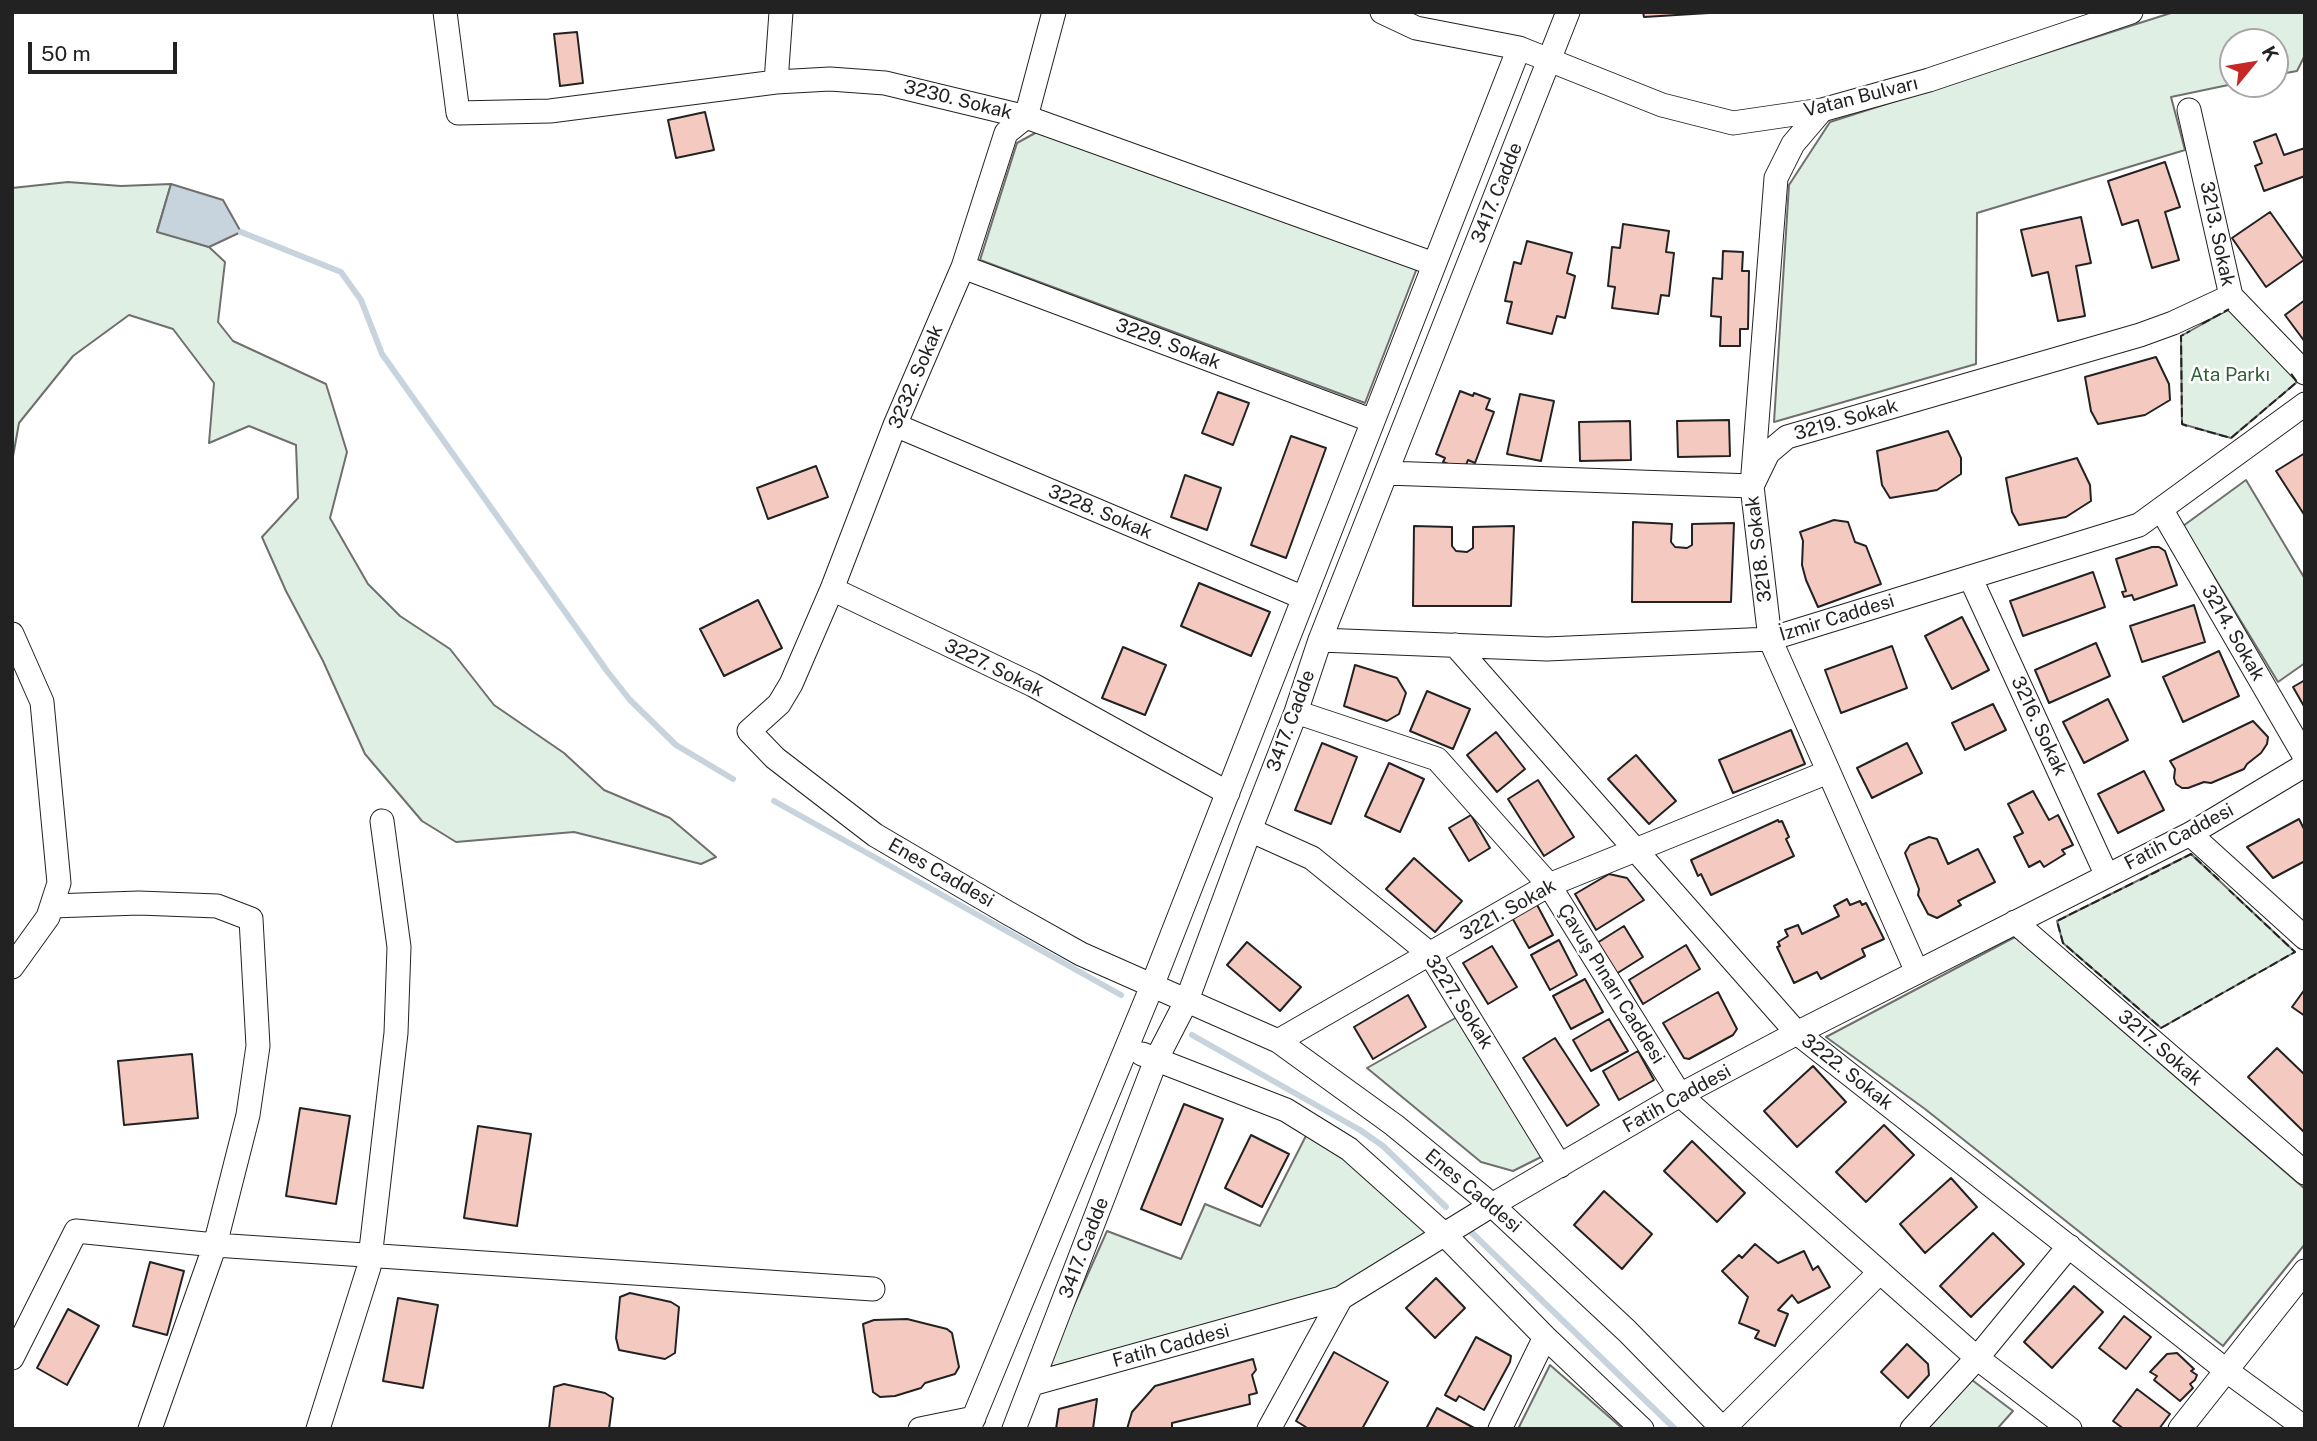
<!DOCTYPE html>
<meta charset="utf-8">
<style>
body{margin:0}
#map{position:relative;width:2317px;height:1441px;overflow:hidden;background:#fff;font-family:"Public Sans",sans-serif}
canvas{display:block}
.frame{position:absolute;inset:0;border:14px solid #222;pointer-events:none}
.north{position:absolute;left:2219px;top:28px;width:70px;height:70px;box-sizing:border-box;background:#fff;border:2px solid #a7a7a7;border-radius:50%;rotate:60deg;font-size:19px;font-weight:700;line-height:28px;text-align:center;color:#222}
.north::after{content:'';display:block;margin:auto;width:24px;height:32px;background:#c62828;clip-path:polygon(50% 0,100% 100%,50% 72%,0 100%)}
.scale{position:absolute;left:28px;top:42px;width:149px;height:32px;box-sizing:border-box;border:4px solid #222;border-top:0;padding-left:9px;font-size:21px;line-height:24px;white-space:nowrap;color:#222;-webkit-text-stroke:5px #fff;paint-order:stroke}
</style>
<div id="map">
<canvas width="2317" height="1441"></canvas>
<div class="frame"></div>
<div class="north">K</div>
<div class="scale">50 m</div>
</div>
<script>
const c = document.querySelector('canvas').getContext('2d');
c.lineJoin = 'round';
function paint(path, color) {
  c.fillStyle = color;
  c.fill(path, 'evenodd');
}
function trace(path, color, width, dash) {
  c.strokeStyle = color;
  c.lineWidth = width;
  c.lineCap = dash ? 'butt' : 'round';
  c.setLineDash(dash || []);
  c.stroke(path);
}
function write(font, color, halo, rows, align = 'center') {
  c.font = font + ' "Public Sans",sans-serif';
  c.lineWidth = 5;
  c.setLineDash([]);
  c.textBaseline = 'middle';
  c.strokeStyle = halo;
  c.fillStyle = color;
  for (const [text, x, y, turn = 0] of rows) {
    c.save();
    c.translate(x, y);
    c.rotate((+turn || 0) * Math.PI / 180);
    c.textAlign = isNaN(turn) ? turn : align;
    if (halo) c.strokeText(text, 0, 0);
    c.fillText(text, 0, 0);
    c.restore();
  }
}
const green = new Path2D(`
 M 2174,12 L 2305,12 L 2305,55 L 2297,71 L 2275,75 L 2275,42 L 2233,42 L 2233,84 L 2171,97 L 2185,150 L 1977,213 L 1976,364 L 1774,422 L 1789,185 L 1830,122 Z
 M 1037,132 L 1417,268 L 1365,403 L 980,260 L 1017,143 Z
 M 68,182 L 121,186 L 171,184 L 157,231 L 209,247 L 225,262 L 218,322 L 233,341 L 326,384 L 347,452 L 330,518 L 368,584 L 400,616 L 450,649 L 494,705 L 564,753 L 604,790 L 670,818 L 716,857 L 701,864 L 574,832 L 456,842 L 422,821 L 365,754 L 323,661 L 286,591 L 262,537 L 298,498 L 296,445 L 249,426 L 209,443 L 214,383 L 173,329 L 129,315 L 73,356 L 19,423 L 12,462 L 12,188 Z
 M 2233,307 L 2272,349 L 2297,382 L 2231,438 L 2182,424 L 2181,336 Z
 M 2246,480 L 2305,579 L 2305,663 L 2278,682 L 2183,526 Z
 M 2191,854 L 2295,952 L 2161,1028 L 2063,943 L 2057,921 Z
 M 2015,937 L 2305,1189 L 2305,1244 L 2223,1346 L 1925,1109 L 1826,1037 Z
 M 1466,1012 L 1543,1156 L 1513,1171 L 1481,1162 L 1367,1068 Z
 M 1312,1124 L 1435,1234 L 1337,1293 L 1046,1368 L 1107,1231 L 1181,1259 L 1205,1204 L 1260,1226 Z
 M 1550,1365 L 1623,1429 L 1518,1429 Z
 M 1972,1380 L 2013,1411 L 1997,1429 L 1927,1429 Z`);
paint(green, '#e0efe3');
trace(green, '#6f6f6f', 2);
const water = new Path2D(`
 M 171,184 L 223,200 L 241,232 L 209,247 L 157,232 Z`);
paint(water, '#c7d3dd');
trace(water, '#6f6f6f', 2);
trace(new Path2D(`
 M 241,232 L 341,272 L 361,300 L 382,354 L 607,671 L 630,700 L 676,745 L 733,779
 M 774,801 L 1121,995
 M 1192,1035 L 1360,1130 L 1383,1146 L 1446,1207
 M 1471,1232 L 1675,1429`), '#c7d3dd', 6);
const building = new Path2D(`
 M 1643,12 L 1709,12 L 1709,13 L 1644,17 Z
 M 577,32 L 583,83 L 560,86 L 554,34 Z
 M 705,112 L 714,150 L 676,158 L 668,120 Z
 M 2276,134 L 2284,155 L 2305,148 L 2305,176 L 2264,191 L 2255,166 L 2262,163 L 2254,142 Z
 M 2165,162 L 2180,207 L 2165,212 L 2179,260 L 2152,268 L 2138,220 L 2122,225 L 2108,181 Z
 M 2270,212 L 2304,260 L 2266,287 L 2232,238 Z
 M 2081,217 L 2091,263 L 2076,266 L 2085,316 L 2058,321 L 2048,272 L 2032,276 L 2021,230 Z
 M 1623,224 L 1669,231 L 1666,252 L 1674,253 L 1669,296 L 1661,295 L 1658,314 L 1612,308 L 1615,287 L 1608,286 L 1612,247 L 1620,248 Z
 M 1527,241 L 1572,253 L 1567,273 L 1575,276 L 1565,318 L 1557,316 L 1552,334 L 1507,323 L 1512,302 L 1505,301 L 1514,262 L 1521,264 Z
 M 1723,251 L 1743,252 L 1742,271 L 1749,271 L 1748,329 L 1740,329 L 1740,346 L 1720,346 L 1721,317 L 1711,316 L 1713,278 L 1722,279 Z
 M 2305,300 L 2305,342 L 2285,315 Z
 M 2156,357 L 2169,384 L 2170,400 L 2145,415 L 2098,424 L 2091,411 L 2085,377 Z
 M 1460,391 L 1473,396 L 1474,393 L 1490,399 L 1486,409 L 1494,412 L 1475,463 L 1468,460 L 1464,470 L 1443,462 L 1445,458 L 1436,454 Z
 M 1218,392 L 1249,403 L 1233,445 L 1202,433 Z
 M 1520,394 L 1554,401 L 1541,461 L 1507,454 Z
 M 1729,420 L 1730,456 L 1678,457 L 1677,421 Z
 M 1630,421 L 1631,460 L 1580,461 L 1579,422 Z
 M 1948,431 L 1961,458 L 1961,474 L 1937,490 L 1890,498 L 1882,485 L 1877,451 Z
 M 1291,436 L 1326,448 L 1286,558 L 1251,545 Z
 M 2305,453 L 2305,516 L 2276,471 Z
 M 2077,458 L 2090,485 L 2091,501 L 2066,517 L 2019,525 L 2012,512 L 2006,478 Z
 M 816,466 L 828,497 L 768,519 L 757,488 Z
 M 1185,475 L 1221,488 L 1207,530 L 1171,517 Z
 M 1834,520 L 1848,522 L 1855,542 L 1866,546 L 1881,584 L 1818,607 L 1806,580 L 1802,565 L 1803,541 L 1800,532 Z
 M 1633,522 L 1672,524 L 1671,542 L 1675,547 L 1687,548 L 1692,545 L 1692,524 L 1734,523 L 1731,602 L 1632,602 Z
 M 1414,526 L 1452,527 L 1452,546 L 1456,551 L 1467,552 L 1473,548 L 1473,527 L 1514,526 L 1511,606 L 1413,606 Z
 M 2152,547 L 2159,547 L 2165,551 L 2177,585 L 2134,600 L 2132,595 L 2124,597 L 2122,592 L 2126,591 L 2116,559 Z
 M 2093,572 L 2105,607 L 2023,636 L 2010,601 Z
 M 1199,583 L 1270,612 L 1251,656 L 1181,626 Z
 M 758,600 L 782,648 L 724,676 L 700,629 Z
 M 2194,605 L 2205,642 L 2142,662 L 2130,626 Z
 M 1962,617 L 1989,670 L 1952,689 L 1925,636 Z
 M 2096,643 L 2110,676 L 2049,703 L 2035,670 Z
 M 1892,646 L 1907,688 L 1841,713 L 1825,670 Z
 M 1123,647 L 1166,665 L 1145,715 L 1102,698 Z
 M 2219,651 L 2239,696 L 2183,722 L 2163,677 Z
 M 1355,665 L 1397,678 L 1406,693 L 1399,714 L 1387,721 L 1344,706 Z
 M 2305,680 L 2305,708 L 2293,687 Z
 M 1427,691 L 1470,709 L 1453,749 L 1410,731 Z
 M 2108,699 L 2128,740 L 2084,763 L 2063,722 Z
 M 1993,704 L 2006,730 L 1965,750 L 1952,723 Z
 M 2253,721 L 2268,737 L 2267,744 L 2261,753 L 2247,764 L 2244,769 L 2211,783 L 2204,782 L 2188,788 L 2182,788 L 2176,784 L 2174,778 L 2175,769 L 2170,761 Z
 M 1791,730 L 1805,764 L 1733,793 L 1719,760 Z
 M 1496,732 L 1525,769 L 1497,792 L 1467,755 Z
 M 1322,743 L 1357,757 L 1331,824 L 1295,810 Z
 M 1907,743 L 1922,773 L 1872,798 L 1857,768 Z
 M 1636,755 L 1676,801 L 1649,824 L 1608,779 Z
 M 1389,763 L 1424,779 L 1400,832 L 1365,816 Z
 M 2144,771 L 2164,810 L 2118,833 L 2098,794 Z
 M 1538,780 L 1574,837 L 1544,856 L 1508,799 Z
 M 2033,791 L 2049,820 L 2058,815 L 2073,845 L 2062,850 L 2065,854 L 2044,867 L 2040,861 L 2029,867 L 2014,837 L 2023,833 L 2008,804 Z
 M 1471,815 L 1490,848 L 1469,861 L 1449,828 Z
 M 2299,819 L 2305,831 L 2305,861 L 2273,878 L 2247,847 Z
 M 1778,820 L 1779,822 L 1782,821 L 1789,837 L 1786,839 L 1794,856 L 1711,895 L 1701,874 L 1698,876 L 1691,860 Z
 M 1929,837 L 1937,839 L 1948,864 L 1978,849 L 1995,882 L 1958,901 L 1961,905 L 1937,918 L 1928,914 L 1918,895 L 1919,889 L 1905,853 L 1910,845 Z
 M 1414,858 L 1462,901 L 1435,932 L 1386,889 Z
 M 1609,874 L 1627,878 L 1644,900 L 1596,930 L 1575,894 Z
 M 1847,899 L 1850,905 L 1860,901 L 1862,905 L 1866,903 L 1884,939 L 1862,949 L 1865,956 L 1821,979 L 1817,972 L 1794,983 L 1777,947 L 1780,946 L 1778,942 L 1788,936 L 1785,930 L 1798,925 L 1802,934 L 1839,916 L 1834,906 Z
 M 1535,901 L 1553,935 L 1529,948 L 1510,914 Z
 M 1624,926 L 1643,957 L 1616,974 L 1597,943 Z
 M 1559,940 L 1577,975 L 1550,990 L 1531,955 Z
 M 1247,942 L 1301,987 L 1280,1011 L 1227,965 Z
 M 1686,945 L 1700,969 L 1643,1004 L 1629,980 Z
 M 1492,946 L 1517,987 L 1488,1004 L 1463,963 Z
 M 1585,979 L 1603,1012 L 1571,1029 L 1553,996 Z
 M 2305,989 L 2305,1016 L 2292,1007 Z
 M 1718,992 L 1737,1029 L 1733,1035 L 1689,1059 L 1684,1058 L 1663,1023 Z
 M 1408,995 L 1426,1027 L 1373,1059 L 1354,1027 Z
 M 1609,1019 L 1628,1051 L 1591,1071 L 1573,1040 Z
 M 1555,1038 L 1599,1105 L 1567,1126 L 1523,1058 Z
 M 2277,1048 L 2305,1075 L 2305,1133 L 2248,1077 Z
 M 1638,1051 L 1654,1080 L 1619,1100 L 1603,1071 Z
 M 192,1054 L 198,1118 L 124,1125 L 118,1061 Z
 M 1813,1066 L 1846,1102 L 1797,1147 L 1764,1111 Z
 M 1184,1104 L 1223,1119 L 1181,1225 L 1141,1209 Z
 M 300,1108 L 350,1116 L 336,1204 L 286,1196 Z
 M 1884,1125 L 1914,1155 L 1866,1202 L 1836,1172 Z
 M 478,1126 L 531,1134 L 517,1226 L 464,1218 Z
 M 1251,1135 L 1289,1154 L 1262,1207 L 1225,1188 Z
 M 1692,1141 L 1745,1193 L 1717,1222 L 1664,1171 Z
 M 1951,1178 L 1977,1207 L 1925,1253 L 1900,1224 Z
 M 1604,1191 L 1652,1234 L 1622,1269 L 1574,1225 Z
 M 1993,1233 L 2024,1264 L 1971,1317 L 1940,1286 Z
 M 1755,1244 L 1778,1263 L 1804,1251 L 1813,1270 L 1818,1266 L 1830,1287 L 1798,1303 L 1792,1295 L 1778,1310 L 1788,1314 L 1775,1346 L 1755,1338 L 1759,1331 L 1739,1323 L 1748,1297 L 1722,1271 L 1739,1255 L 1742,1258 Z
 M 150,1262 L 184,1271 L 167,1335 L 133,1326 Z
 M 1436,1278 L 1465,1308 L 1435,1338 L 1406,1308 Z
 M 2074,1286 L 2103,1312 L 2052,1368 L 2024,1342 Z
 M 630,1293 L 671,1302 L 679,1307 L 675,1353 L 665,1359 L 619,1350 L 616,1338 L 620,1297 Z
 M 398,1298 L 438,1305 L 423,1388 L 383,1381 Z
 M 68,1309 L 99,1326 L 67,1385 L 37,1368 Z
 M 2124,1316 L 2151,1337 L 2126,1369 L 2099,1348 Z
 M 907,1319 L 947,1329 L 952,1333 L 959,1367 L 955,1374 L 925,1383 L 921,1388 L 895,1396 L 880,1397 L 873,1392 L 863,1324 L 874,1320 Z
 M 1476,1337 L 1511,1356 L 1510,1362 L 1484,1410 L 1459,1396 L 1456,1401 L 1445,1395 Z
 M 1907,1344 L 1928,1364 L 1929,1375 L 1908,1398 L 1881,1372 Z
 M 1334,1352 L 1388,1382 L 1362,1429 L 1309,1429 L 1296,1421 Z
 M 2177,1353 L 2194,1369 L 2191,1371 L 2197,1375 L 2195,1380 L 2190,1384 L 2193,1388 L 2180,1401 L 2154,1380 L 2157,1376 L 2150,1372 L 2167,1354 Z
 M 1253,1359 L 1256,1370 L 1252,1375 L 1257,1393 L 1249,1395 L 1250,1404 L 1172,1423 L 1172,1429 L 1127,1429 L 1132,1412 L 1155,1386 Z
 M 564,1384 L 605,1393 L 613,1398 L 609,1429 L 549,1429 L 554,1387 Z
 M 2137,1389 L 2170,1414 L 2159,1429 L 2124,1429 L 2113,1421 Z
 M 1097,1399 L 1093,1429 L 1056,1429 L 1059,1409 Z
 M 1437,1408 L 1476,1429 L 1426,1429 Z`);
paint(building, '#f3c9c0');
trace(building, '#222', 2);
const minor = new Path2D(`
 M 445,12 L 458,113 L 550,111 L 776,82 L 830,79 L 885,83 L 1026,117 L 1434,264
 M 1054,12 L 1026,117 L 1006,133 L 963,267 L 895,425 L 832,589 L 791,684 L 779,704 L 749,731 L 775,758 L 875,835 L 1008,913 L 1081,954 L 1278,1041 L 1394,1125 L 1492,1205 L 1627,1331 L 1723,1429
 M 1382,12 L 1416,28 L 1519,48 L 1662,105 L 1733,123 L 1822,110 L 1929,80 L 2131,12
 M 776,82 L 781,12
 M 1822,110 L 1793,144 L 1776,178 L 1752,486 L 1770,639 L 1917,972
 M 2189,110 L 2231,296 L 2305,373
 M 963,267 L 1373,421
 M 895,425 L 1304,598
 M 1386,473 L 1752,486 L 1768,453 L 1787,437 L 2140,335 L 2173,323 L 2231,296
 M 2161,509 L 2305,757
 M 1970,577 L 2107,876
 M 832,589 L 1033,685 L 1228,793
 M 12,634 L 42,702 L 59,883 L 48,917 L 12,967
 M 1320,640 L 1547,649 L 1770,639 L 2139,525 L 2305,404
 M 1455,645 L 1797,1033 L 2227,1371 L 2305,1428
 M 1296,712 L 1437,759 L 1549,885 L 1680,1095 L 1977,1358 L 2070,1429
 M 1250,830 L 1312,858 L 1430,954 L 1560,1166
 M 2190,834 L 2305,938
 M 52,906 L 139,903 L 217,906 L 251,919 L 258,1046 L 248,1115 L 215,1245 L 150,1429
 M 2015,922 L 2305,1173
 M 1278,1041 L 1549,885 L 1828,772
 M 1142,1054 L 1286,1110 L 1349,1149 L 1444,1234 L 1545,1337 L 1642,1429
 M 12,1358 L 76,1231 L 215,1245 L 873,1289
 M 1032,1384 L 1341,1298 L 1492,1205 L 1680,1095 L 1797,1033 L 2190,834 L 2305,765
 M 318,1429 L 369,1267 L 396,1033 L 399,947 L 382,821
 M 920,1429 L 974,1418
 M 969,1429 L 1152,986 L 1519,48
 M 1014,1429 L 1156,1060 L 1187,1000 L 1250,830 L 1296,712 L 1320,640 L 1568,12
 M 1269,1429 L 1341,1298
 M 1500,1429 L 1545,1337
 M 1723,1429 L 1880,1272
 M 1912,1429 L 1977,1358 L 2069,1246
 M 2180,1429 L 2305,1271`);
trace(minor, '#222', 25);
trace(minor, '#fff', 23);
trace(new Path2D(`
 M 2202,324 L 2229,309
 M 2187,426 L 2182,424 L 2181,336 L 2190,331
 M 2195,428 L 2231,438 L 2297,382 L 2290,372
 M 2140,880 L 2191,854 L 2219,880
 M 2133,883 L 2057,921 L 2063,943 L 2161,1028 L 2295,952 L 2229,890`), '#222', 2, [9, 3.5]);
write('19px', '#222', '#fff', [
 ["Vatan Bulvarı",1861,97,-14],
 ["3230. Sokak",958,100,14],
 ["3417. Cadde",1497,193,-68],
 ["3213. Sokak",2217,234,78],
 ["3229. Sokak",1168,344,21],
 ["3232. Sokak",916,377,-67],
 ["3219. Sokak",1846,420,-16],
 ["3228. Sokak",1100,512,23],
 ["3218. Sokak",1759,549,-97],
 ["İzmir Caddesi",1837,618,-17],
 ["3214. Sokak",2233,633,60],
 ["3227. Sokak",994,668,26],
 ["3417. Cadde",1291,721,-70],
 ["3216. Sokak",2039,726,65],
 ["Fatih Caddesi",2179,837,-28],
 ["Enes Caddesi",941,873,30],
 ["3221. Sokak",1508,910,-29],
 ["Çavuş Pınarı Caddesi",1611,984,58],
 ["3227. Sokak",1459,1002,57],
 ["3217. Sokak",2160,1048,41],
 ["3222. Sokak",1847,1072,38],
 ["Fatih Caddesi",1677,1099,-29],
 ["Enes Caddesi",1473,1191,40],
 ["3417. Cadde",1084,1248,-69],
 ["Fatih Caddesi",1171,1346,-15]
]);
write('19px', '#2f5e38', '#fff', [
 ["Ata Parkı",2230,375]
]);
</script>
